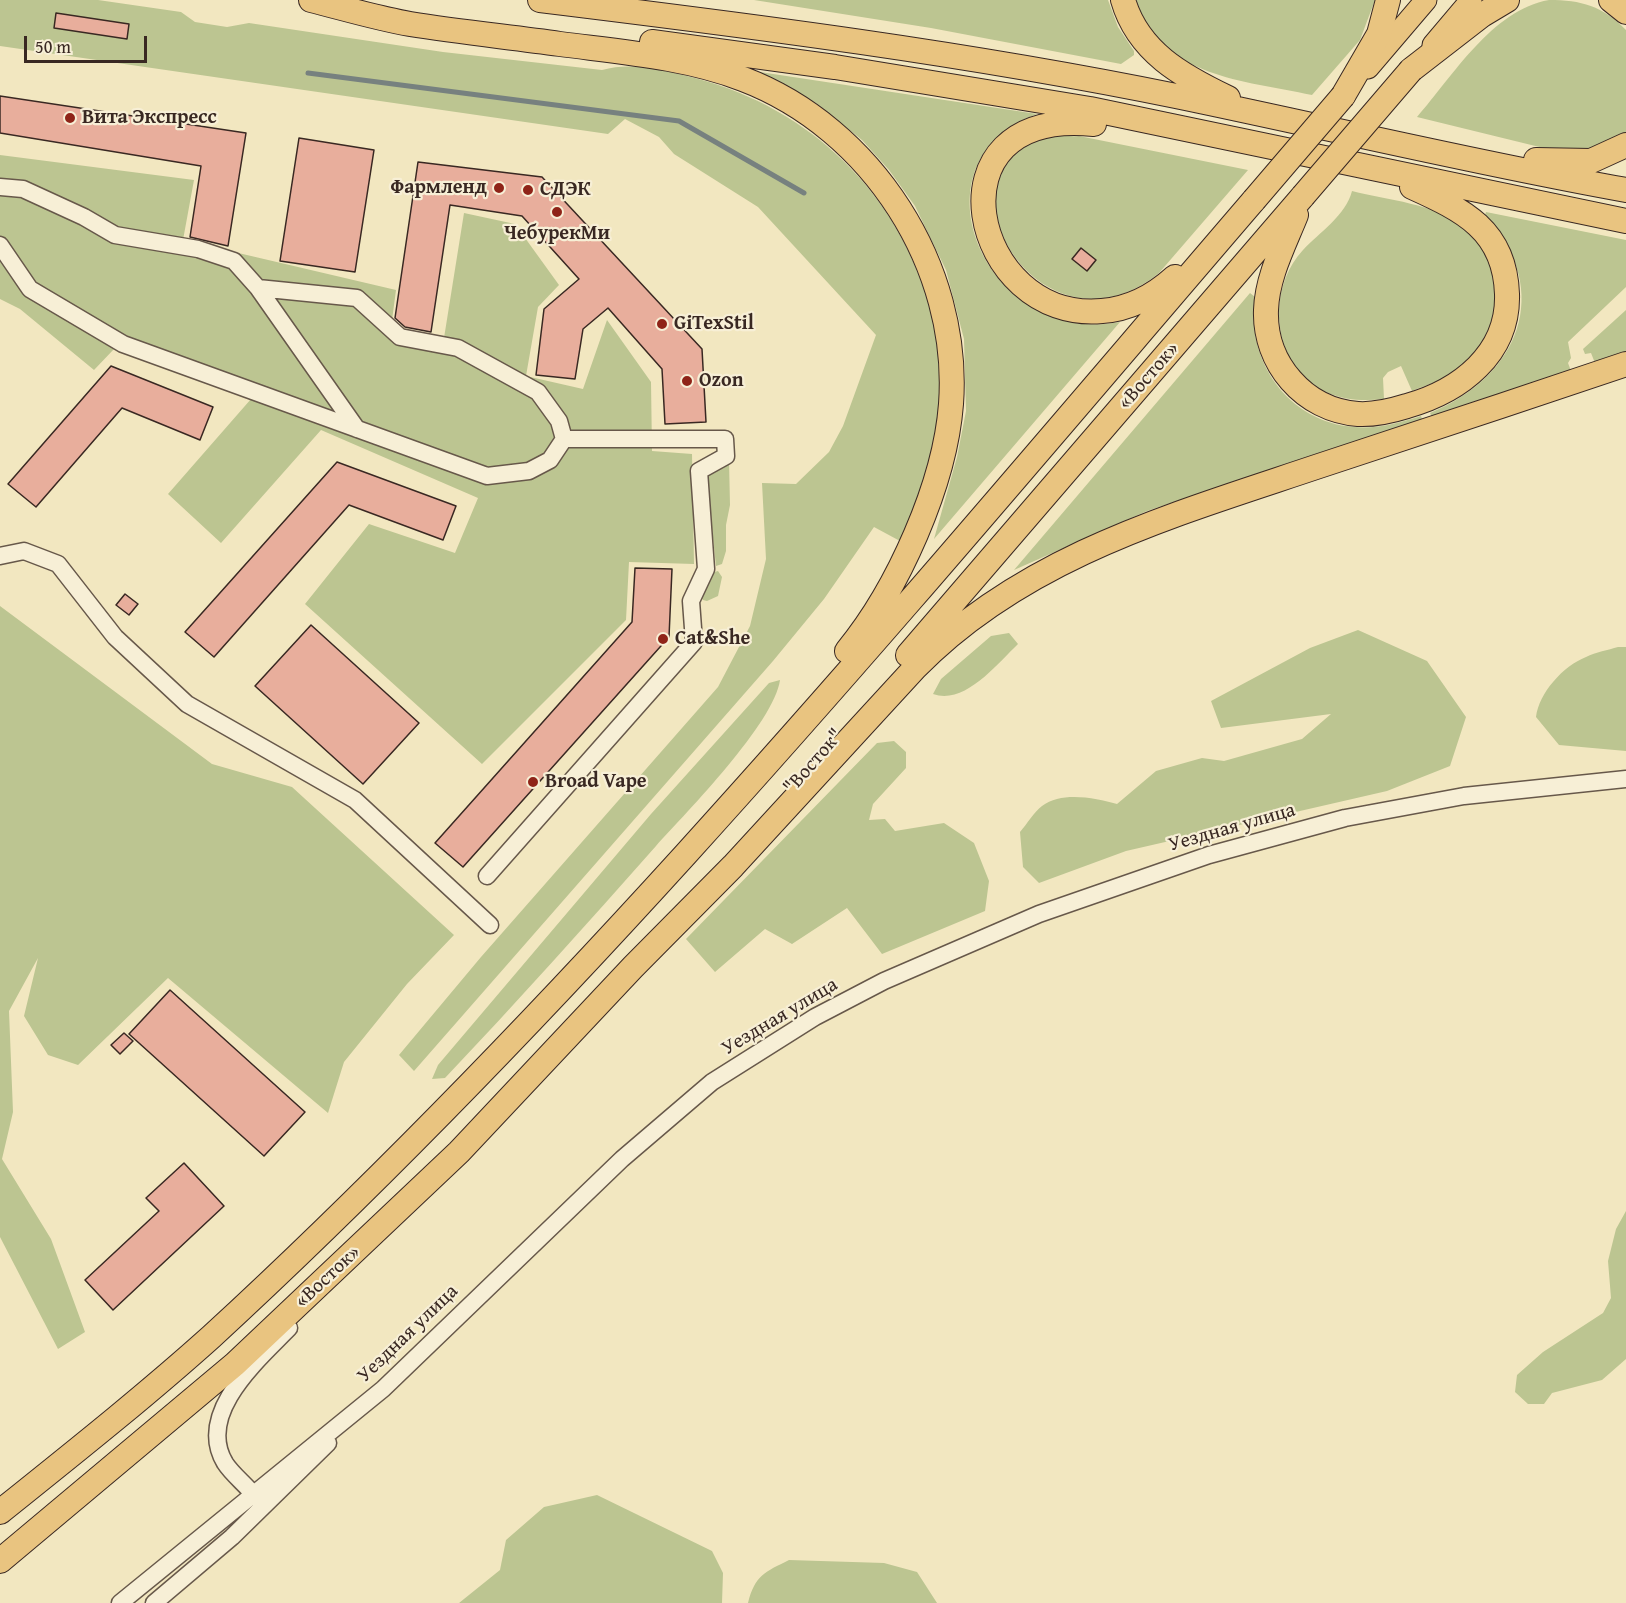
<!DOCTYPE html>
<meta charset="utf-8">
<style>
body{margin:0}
#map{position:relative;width:1626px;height:1603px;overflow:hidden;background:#f2e7c0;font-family:"Gentium Book Plus",serif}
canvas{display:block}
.scale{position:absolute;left:24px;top:36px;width:123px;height:27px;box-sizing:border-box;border:3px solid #392822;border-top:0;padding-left:8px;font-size:18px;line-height:21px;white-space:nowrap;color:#392822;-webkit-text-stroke:4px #f7efd6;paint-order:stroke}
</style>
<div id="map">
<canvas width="1626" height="1603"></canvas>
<div class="scale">50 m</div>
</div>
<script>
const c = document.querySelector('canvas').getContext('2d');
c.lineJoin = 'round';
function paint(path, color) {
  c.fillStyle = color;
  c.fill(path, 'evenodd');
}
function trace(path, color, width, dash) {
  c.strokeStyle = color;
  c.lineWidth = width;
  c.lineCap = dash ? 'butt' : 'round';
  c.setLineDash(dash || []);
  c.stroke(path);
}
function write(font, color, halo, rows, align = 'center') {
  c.font = font + ' "Gentium Book Plus",serif';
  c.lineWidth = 4.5;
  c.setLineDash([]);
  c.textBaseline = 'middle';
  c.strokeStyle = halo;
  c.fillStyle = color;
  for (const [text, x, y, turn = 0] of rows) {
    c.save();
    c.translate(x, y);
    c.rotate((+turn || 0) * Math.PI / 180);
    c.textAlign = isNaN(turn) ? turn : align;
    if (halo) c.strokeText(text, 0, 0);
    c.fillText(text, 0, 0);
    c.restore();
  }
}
paint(new Path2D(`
 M 0,0 L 98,0 L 181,12 L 195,22 L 227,27 L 249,23 L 443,52 L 602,70 C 630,62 658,69 687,76 C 801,103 890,183 926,295 C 932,314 938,333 940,352 C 942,371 943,393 941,411 C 937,453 916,502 900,541 L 874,527 L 824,599 L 773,661 L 414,1071 L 399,1055 L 481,957 L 718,687 L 750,626 L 766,559 L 762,483 L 796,484 L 829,452 L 843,426 L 876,335 L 758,207 L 674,154 L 659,137 L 625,119 L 608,134 L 0,46 Z
 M 754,0 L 1108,0 L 1118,27 L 1134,51 L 1134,55 L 1121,64 L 931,28 Z
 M 1136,0 L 1375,0 L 1360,40 L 1312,95 C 1242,80 1163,78 1136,0 Z
 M 1549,0 C 1581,0 1603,6 1626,30 L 1626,132 L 1594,151 L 1564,153 L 1417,117 C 1453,76 1492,10 1549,0 Z
 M 760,72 L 1037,114 C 905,161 986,348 1120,322 L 934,539 L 957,457 L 966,411 L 964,339 L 946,270 L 915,206 L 889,170 L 862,140 L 816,103 Z
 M 1079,136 L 1248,170 L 1159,273 C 1044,366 929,182 1042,138 C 1052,134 1068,137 1079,136 Z
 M 0,155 L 194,180 L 183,240 L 396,290 L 391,328 L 444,338 L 464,213 L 515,224 L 559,285 L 538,307 L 526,376 L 583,389 L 607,320 L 651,382 L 652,451 L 692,454 L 694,564 L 629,562 L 626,620 L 482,764 L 305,604 L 369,524 L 455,553 L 478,498 L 321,430 L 221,543 L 168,494 L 251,399 L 115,348 L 94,370 L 20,309 L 0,299 Z
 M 1352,191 C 1388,200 1434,204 1466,226 C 1471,230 1475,239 1480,244 C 1505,281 1500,329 1469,362 C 1455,377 1431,383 1412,391 L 1401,366 L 1388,372 L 1383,378 L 1384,399 C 1351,403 1319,397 1297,369 C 1271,336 1273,282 1303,250 C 1319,233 1346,215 1352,191 Z
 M 1486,212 L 1626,240 L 1626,287 L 1568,342 L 1571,358 L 1568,363 L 1571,371 L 1432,417 L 1430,413 C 1518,377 1555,292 1485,215 Z
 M 1250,293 L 1255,297 C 1245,360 1288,422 1354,427 C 1378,429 1399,423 1421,416 L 1422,419 L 1147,511 L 1014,570 Z
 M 1626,310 L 1626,353 L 1595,363 L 1591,353 L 1585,354 L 1583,349 Z
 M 729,460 L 730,505 L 726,525 L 726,551 L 722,564 L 716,566 L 706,473 Z
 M 718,571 L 722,577 L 718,596 L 707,601 L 703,600 L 701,597 L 711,573 Z
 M 0,606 L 212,764 L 292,787 L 454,935 L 407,984 L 344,1062 L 328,1113 L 168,978 L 78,1065 L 48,1055 L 24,1016 L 38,958 L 9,1011 L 13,1112 L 2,1159 L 51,1239 L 85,1332 L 58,1349 L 0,1237 Z
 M 1358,630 L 1427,661 L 1466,717 L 1450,766 L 1387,791 L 1126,851 L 1039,883 L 1023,867 L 1020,832 C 1027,824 1034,812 1042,806 C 1062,791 1095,798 1117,804 L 1156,771 L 1202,758 L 1224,761 L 1302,739 L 1331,714 L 1221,728 L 1211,701 L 1310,648 Z
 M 1009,633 L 1018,644 C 996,665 965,705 933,694 L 941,679 L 991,636 Z
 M 1618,647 L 1626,647 L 1626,751 L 1559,745 L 1536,717 C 1539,693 1563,666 1586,657 C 1596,652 1608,650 1618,647 Z
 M 780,680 C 774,723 688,811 656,846 C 587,924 517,1002 445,1078 L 432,1079 L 438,1065 L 651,814 L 769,683 Z
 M 894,741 L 906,752 L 906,768 L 873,804 L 869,820 L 885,819 L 895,831 L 944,823 L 974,843 L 989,881 L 985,911 L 882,954 L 847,908 L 792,944 L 765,929 L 715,972 L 686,939 L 877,743 Z
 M 1626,1211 L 1626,1359 L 1602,1380 L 1552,1393 L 1544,1404 L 1528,1404 L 1515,1392 L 1517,1375 L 1543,1352 L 1603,1313 L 1611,1298 L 1608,1261 L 1616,1229 Z
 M 597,1495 L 712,1551 L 723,1573 L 722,1603 L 459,1603 L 500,1570 L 506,1540 L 544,1507 Z
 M 789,1560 L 884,1563 L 917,1572 L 937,1603 L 748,1603 C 755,1575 765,1572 789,1560 Z`), '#bcc591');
trace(new Path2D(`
 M 308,73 L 679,121 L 804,193`), '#77817f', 5);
const building = new Path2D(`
 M 56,13 L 129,24 L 127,39 L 54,28 Z
 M 0,96 L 246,133 L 228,246 L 190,237 L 201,166 L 0,133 Z
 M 299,138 L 374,150 L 355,272 L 280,261 Z
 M 418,162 L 542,177 L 702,349 L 706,422 L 665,424 L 662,369 L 608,308 L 583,329 L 575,379 L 536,375 L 544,309 L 579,279 L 522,216 L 450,205 L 431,332 L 405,327 L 395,318 Z
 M 1081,248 L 1096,260 L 1087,271 L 1072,259 Z
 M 111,366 L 213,407 L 200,440 L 122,408 L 36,507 L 8,484 Z
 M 337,462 L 456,506 L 443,540 L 349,505 L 214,657 L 185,632 Z
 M 635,568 L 672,569 L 669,637 L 463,867 L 435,843 L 632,622 Z
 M 125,594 L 138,604 L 129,615 L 116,605 Z
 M 311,625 L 419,723 L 363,784 L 255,686 Z
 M 170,990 L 305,1112 L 264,1156 L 129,1034 Z
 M 124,1033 L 133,1041 L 120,1054 L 111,1045 Z
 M 184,1163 L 224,1206 L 113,1310 L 85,1280 L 159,1211 L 146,1198 Z`);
paint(building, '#e8ae9c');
trace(building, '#392822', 1.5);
const minor = new Path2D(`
 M 0,187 L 23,189 L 84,217 L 115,235 L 198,249 L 234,261 L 258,288 L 357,298 L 400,337 L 458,348 L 538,392 L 559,421 L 564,439 L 550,460 L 529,471 L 487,476 L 123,344 L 30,289 L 0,245
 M 258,288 L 357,429
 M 0,556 L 24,551 L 58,564 L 115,637 L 187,704 L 355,800 L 490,925
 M 487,876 L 694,642 L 691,601 L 706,569 L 699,471 L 726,456 L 725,439 L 564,439
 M 253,1494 C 245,1484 232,1474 225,1463 C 195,1413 259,1359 289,1328
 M 120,1603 L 383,1389 L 622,1159 L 712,1082 L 815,1017 L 884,981 L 1039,914 L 1209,855 L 1345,818 L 1464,796 L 1626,779
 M 154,1603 L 232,1537 L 328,1443`);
const major = new Path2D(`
 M 1433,45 L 1471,0
 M 1368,68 L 1426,0`);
const highway = new Path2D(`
 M 311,0 C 343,8 376,18 410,24 C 460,32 510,37 560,44 C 621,52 686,57 743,79 C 872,128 961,267 951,404 C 945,484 898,589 847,651
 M 540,0 C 753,26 965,53 1176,96 C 1326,127 1475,163 1626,190
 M 1123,0 C 1138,52 1182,76 1228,98
 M 1611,0 L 1626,12
 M 652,42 L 835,67 L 1090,109 L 1626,221
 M 1411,70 L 1482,15 L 1507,0
 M 1343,96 L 1379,34 L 1388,0
 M 1094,124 C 922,106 971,323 1102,311 C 1130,309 1154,296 1175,277
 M 1536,160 L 1591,161 L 1626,145
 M 1296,215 C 1284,245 1267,277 1266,310 C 1264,363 1304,410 1358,414 C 1375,415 1391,411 1407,406 C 1460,391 1509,354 1507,294 C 1505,230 1463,210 1412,187
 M 908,655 L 1303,196
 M 0,1512 C 71,1455 143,1398 211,1337 C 590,988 919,590 1254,200
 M 0,1561 L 235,1364 L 459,1152 L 633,967 L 733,866 L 915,668 C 1023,557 1173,515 1316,467 C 1419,433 1523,399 1626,364`);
trace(minor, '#67584a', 19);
trace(major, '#392822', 23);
trace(highway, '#392822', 26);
trace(minor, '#f7efd6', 16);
trace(major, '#e9c480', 21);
trace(highway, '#e9c480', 24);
const highwayBridge = new Path2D(`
 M 1303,196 L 1411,70
 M 1254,200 L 1343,96`);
trace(highwayBridge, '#392822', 26, []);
trace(highwayBridge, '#e9c480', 24);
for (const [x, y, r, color] of [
 [70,118,6,"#8f2418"],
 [499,188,6,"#8f2418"],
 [528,190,6,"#8f2418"],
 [557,212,6,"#8f2418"],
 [662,324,6,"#8f2418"],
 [687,381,6,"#8f2418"],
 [663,639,6,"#8f2418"],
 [533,782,6,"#8f2418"]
]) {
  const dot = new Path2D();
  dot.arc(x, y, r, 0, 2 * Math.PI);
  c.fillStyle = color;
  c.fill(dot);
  trace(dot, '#f7efd6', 2);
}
write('bold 20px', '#392822', '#f7efd6', [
 ["Вита Экспресс",82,118],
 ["Фармленд",487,188,"right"],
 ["СДЭК",540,190],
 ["ЧебурекМи",557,234,"center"],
 ["GiTexStil",674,324],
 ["Ozon",699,381],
 ["Cat&She",675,639],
 ["Broad Vape",545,782]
], 'left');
write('20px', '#392822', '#f7efd6', [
 ["«Восток»",1149,376,-49],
 ["\"Восток\"",814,762,-49],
 ["Уездная улица",1232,828,-16],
 ["Уездная улица",780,1017,-31],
 ["«Восток»",328,1277,-43],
 ["Уездная улица",408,1334,-44]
]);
</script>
